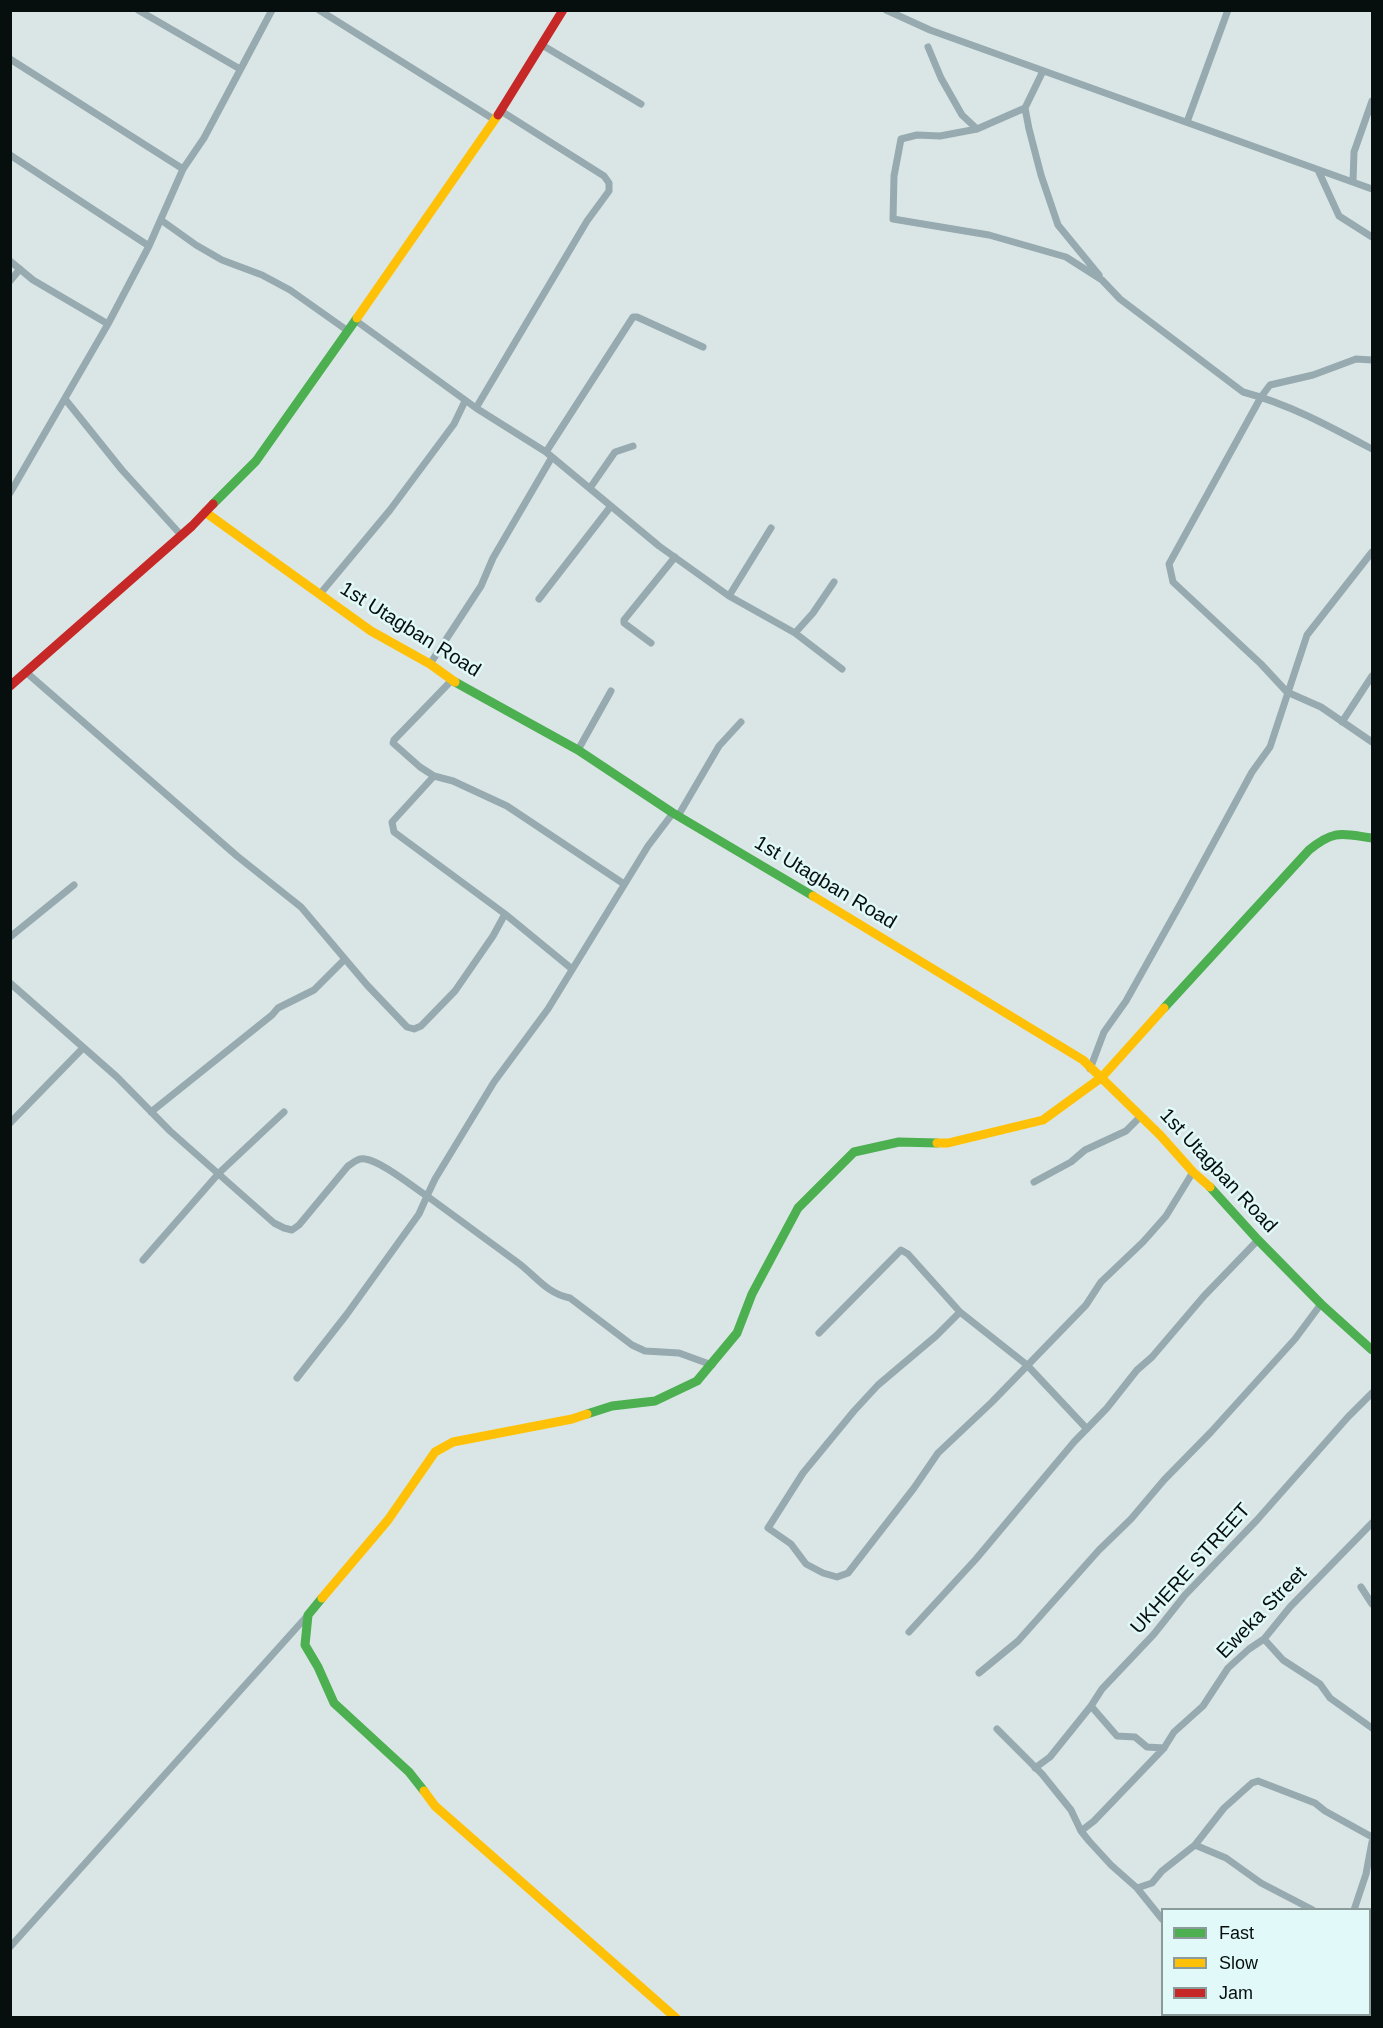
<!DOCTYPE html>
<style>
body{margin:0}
#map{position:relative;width:1383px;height:2028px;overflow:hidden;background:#dae6e6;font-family:Helvetica,sans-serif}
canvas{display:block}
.frame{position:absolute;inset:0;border:12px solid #070f0e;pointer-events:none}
.legend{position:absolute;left:1161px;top:1908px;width:210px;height:108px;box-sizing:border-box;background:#e1f9f8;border:2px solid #8a9b9a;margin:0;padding:8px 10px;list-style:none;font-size:18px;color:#070f0e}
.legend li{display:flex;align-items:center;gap:12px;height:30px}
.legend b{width:30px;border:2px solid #8a9b9a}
</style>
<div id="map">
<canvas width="1383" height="2028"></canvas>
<div class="frame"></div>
<ul class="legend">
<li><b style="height:8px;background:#4caf50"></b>Fast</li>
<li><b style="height:8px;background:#ffc107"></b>Slow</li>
<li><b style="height:8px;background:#c62828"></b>Jam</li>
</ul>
</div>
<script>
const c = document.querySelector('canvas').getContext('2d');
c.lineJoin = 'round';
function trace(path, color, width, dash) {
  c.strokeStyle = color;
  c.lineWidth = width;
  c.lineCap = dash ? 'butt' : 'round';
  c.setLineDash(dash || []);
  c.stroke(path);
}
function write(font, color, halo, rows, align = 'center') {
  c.font = font + ' Helvetica,sans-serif';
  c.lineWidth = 5;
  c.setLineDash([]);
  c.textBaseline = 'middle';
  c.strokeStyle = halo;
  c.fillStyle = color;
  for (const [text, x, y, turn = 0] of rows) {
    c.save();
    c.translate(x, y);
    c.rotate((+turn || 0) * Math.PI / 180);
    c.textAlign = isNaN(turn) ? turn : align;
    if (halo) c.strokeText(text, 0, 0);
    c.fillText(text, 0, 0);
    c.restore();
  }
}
trace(new Path2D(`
 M 138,10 L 240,69
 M 319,10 L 495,120
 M 886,10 L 930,30 L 1372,189
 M 542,45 L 641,104
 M 928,47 L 941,78 L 962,115 L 977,129
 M 10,59 L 183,169
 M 1043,71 L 1025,108 L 977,129 L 940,136 L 917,135 L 901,139 L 894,176 L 893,219 L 989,235 L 1066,257 L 1102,280 L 1120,299 L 1243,392 C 1289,404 1331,427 1372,449
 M 1025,108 L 1029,129 L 1041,175 L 1058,225 L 1099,275
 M 1187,122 L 1228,10
 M 10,155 L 149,246
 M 1318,170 L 1339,216 L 1372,237
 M 1353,182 L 1354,152 L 1372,101
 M 161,220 L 196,245 L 222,260 L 262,275 L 290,290 L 348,331
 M 10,261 L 33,280 L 108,324
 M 10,281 L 20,269
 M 355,320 L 476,408 L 546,452 L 659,546 L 729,596 L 795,633 L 842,669
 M 1372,360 L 1356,359 L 1313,375 L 1270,385 L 1261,397 L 1169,564 L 1173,582 L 1261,664 L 1287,692 L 1321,707 L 1372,742
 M 65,399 L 122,470 L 181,535
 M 476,408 L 587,221 L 609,191 L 609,183 L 604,176 L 501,111
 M 546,452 L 633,317 L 637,317 L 703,347
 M 590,488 L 615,452 L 633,446
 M 10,493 L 108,324 L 149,246 L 183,169 L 204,138 L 272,10
 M 320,594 L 390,510 L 454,424 L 465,401
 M 729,596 L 771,528
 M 539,599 L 611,506
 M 795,633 L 813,613 L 834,582
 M 651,643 L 624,623 L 624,620 L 675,557
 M 430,664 L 481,586 L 493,558 L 552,457
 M 27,673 L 237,856 L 301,907 L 367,985 L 407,1027 L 414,1029 L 421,1026 L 455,991 L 493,936 L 505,914
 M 452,680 L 394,740 L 393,743 L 420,767 L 434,776 L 453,781 L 507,806 L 624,884
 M 1342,722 L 1372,676
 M 578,750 L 611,691
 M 434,776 L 392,822 L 394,832 L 505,914 L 572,969
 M 673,813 L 648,846 L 548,1009 L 494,1082 L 435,1179 L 427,1196 C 457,1218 487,1240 517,1262 C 535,1275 547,1294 570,1298 L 632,1345 L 645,1351 L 679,1353 L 712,1365
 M 678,816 L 719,746 L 741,722
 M 10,937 L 74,885
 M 10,983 L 117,1077 L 170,1131 L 274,1223 L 284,1228 L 292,1230 L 299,1225 L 348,1166 C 354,1162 358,1158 365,1159 C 381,1161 413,1187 427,1196 L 419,1214 L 347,1314 L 297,1378
 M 1090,1069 L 1104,1032 L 1126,1001 L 1182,901 L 1252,772 L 1270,747 L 1307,635 L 1372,552
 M 151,1112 L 272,1015 L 278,1008 L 314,990 L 345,959
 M 10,1123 L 83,1048
 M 1034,1182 L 1071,1162 L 1085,1150 L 1126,1131 L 1141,1116
 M 143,1260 L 219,1173 L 284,1112
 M 960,1312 L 936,1336 L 878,1385 L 854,1411 L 803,1473 L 768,1528 L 791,1544 L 806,1564 L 823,1573 L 837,1577 L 848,1573 L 914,1488 L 938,1453 L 992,1402 L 1086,1305 L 1101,1282 L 1143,1242 L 1166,1216 L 1193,1172
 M 819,1333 L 901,1250 L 908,1254 L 960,1312 L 1027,1365 L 1087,1429
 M 1361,1587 L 1372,1604
 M 909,1632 L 976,1559 L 1074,1442 L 1107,1408 L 1137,1370 L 1152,1357 L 1204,1296 L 1258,1240
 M 1264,1639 L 1283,1660 L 1320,1684 L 1330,1698 L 1372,1728
 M 979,1673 L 1018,1641 L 1099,1550 L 1131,1519 L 1164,1480 L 1211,1432 L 1295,1339 L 1321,1304
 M 1091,1706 L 1117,1736 L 1135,1737 L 1147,1747 L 1164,1748
 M 997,1729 L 1042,1774 L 1071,1810 L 1081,1831 L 1089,1841 L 1111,1865 L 1137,1888 L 1162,1919
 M 1035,1768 L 1050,1757 L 1091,1706 L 1102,1689 L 1154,1634 L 1185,1595 L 1257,1520 L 1348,1417 L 1372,1393
 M 1081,1831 L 1094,1821 L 1164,1748 L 1174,1732 L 1203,1706 L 1228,1668 L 1249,1649 L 1264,1639 L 1290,1607 L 1372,1523
 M 1195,1845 L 1226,1858 L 1261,1883 L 1313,1910
 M 1137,1888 L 1152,1883 L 1162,1871 L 1195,1845 L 1224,1808 L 1252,1783 L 1258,1781 L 1315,1803 L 1325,1811 L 1372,1837
 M 1354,1910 L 1366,1874 L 1372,1842
 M 10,1947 L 308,1615
 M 1370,1960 L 1372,1960
 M 1324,2018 L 1326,2014`), '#96aab0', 7);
trace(new Path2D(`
 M 213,504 L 256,461 L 357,318
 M 455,682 L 578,750 L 673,813 L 813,896
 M 1164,1008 L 1309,850 C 1335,829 1342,834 1372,838
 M 1210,1187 L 1258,1240 L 1321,1304 L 1372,1350
 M 587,1414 L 612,1406 L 655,1401 L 697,1381 L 737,1333 L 752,1294 L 798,1208 L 854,1152 L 899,1142 L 937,1143
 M 322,1598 L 308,1615 L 305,1645 L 318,1667 L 334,1703 L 409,1772 L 424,1791`), '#4caf50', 9);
trace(new Path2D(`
 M 357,318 L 498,115
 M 205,512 L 371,631 L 430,664 L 455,682
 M 813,896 L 1083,1060 L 1160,1135 L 1193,1172 L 1210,1187
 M 937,1143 L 948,1143 L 1043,1120 L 1102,1077 L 1164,1008
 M 322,1598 L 388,1520 L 435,1452 L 453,1442 L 572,1419 L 587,1414
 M 424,1791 L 435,1806 L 676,2018`), '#ffc107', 9);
trace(new Path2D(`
 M 498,115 L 563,10
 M 10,686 L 192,526 L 213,504`), '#c62828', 9);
write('20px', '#070f0e', '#e1f9f8', [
 ["1st Utagban Road",410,630,32],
 ["1st Utagban Road",825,883,31],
 ["1st Utagban Road",1218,1171,47],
 ["UKHERE STREET",1191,1569,-48],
 ["Eweka Street",1262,1613,-46]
]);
</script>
